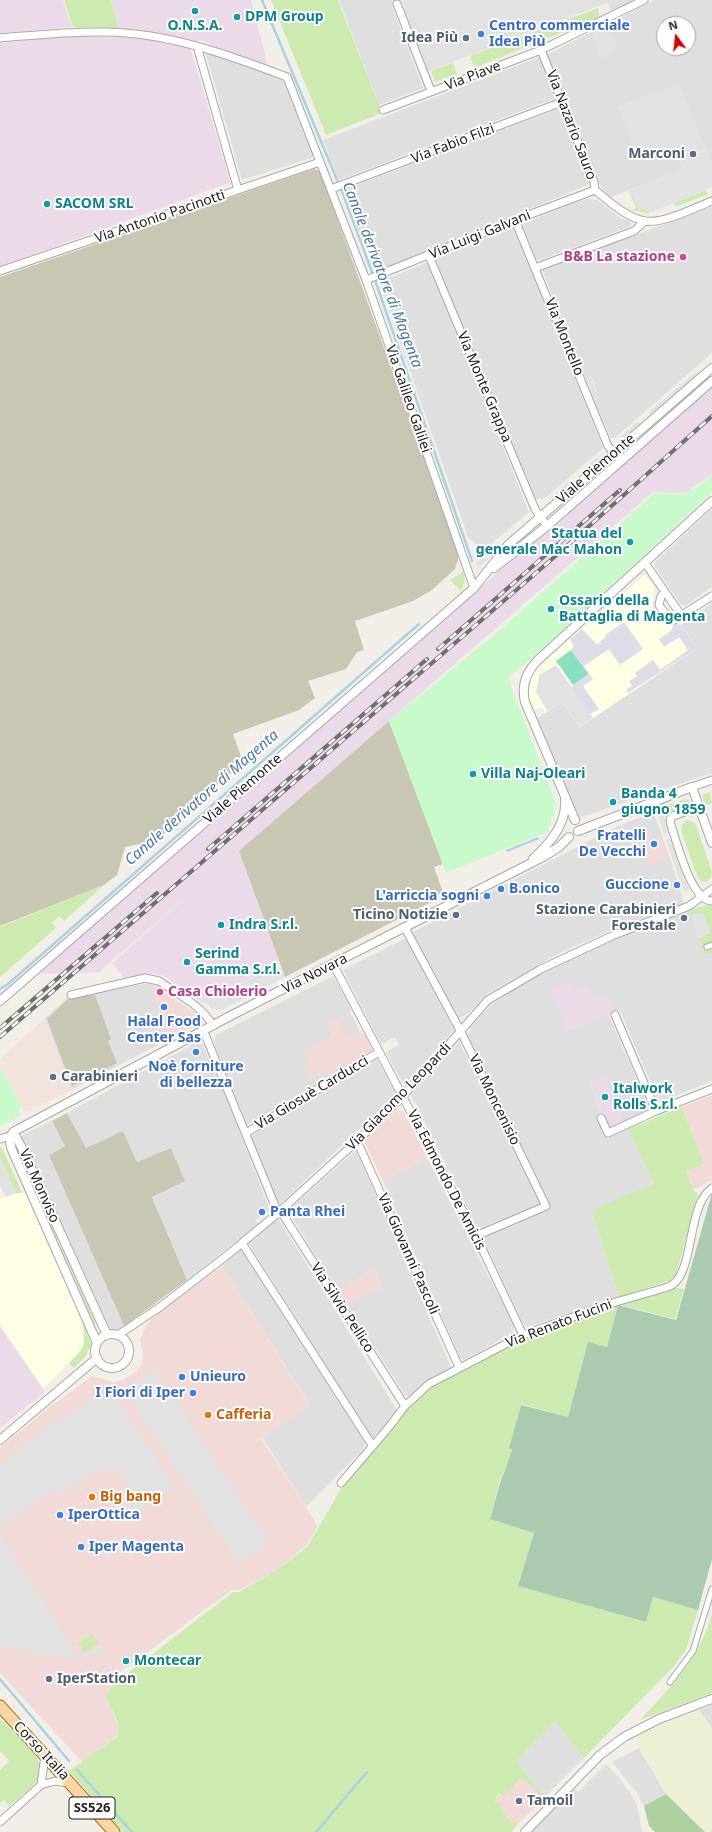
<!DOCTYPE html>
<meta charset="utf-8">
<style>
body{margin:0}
#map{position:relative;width:712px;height:1832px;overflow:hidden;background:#f2efe9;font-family:"Noto Sans",sans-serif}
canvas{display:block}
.north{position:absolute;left:656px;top:16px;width:40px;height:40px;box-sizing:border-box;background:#fff;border:1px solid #a7a7a7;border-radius:50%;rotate:345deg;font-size:11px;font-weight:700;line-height:16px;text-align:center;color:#222}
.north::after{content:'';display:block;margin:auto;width:14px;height:18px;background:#d40000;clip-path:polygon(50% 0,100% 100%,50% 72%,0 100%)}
</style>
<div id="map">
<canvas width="712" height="1832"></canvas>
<div class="north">N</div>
</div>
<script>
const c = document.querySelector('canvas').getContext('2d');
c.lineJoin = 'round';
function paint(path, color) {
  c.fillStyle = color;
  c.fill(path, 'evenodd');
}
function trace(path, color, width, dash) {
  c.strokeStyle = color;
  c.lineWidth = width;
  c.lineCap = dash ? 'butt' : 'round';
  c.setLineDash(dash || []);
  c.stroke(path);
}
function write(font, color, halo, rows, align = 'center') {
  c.font = font + ' "Noto Sans",sans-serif';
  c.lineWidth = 4;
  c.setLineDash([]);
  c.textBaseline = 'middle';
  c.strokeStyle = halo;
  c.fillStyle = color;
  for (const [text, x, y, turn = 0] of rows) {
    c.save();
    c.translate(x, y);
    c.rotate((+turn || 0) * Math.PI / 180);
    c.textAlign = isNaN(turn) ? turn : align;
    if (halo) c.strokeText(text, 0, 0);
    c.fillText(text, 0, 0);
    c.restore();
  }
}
paint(new Path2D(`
 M 339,0 L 402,0 L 392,6 L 423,88 L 379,105 Z
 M 606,0 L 637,0 L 612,13 Z
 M 655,0 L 712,0 L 712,164 L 678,85 L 618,107 L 674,147 L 683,169 L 611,197 L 603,191 L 597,179 L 547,57 L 548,54 ZM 664,24 L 688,24 L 688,48 L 664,48 Z
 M 205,51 L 283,80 L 313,154 L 311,158 L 242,180 Z
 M 540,57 L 556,98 L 339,180 L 323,140 Z
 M 561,108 L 590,184 L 375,273 L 343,190 Z
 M 588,199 L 597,200 L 619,217 L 631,222 L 631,226 L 540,260 L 536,259 L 522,224 L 575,202 Z
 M 712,206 L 712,353 L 615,438 L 611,438 L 594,400 L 599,398 L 592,377 L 586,379 L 542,270 Z
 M 514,225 L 603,448 L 545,498 L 539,499 L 534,498 L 434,260 Z
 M 428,262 L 529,512 L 484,550 L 468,537 L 379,282 Z
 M 712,509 L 712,587 L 685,606 L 680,603 L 655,567 L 655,562 Z
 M 712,603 L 712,773 L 579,818 L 536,719 L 561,701 L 580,727 L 697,648 L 681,625 Z
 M 653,812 L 663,838 L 654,842 L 651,833 L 639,838 L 651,864 L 670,858 L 684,903 L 614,929 L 561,952 L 487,994 L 470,1012 L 456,1020 L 411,933 L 612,829 Z
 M 689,910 L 705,955 L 712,953 L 712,1081 L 659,1102 L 620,1011 L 614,1012 L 606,994 L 567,1031 L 608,1014 L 651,1112 L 624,1123 L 604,1078 L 590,1083 L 603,1116 L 599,1118 L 608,1138 L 628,1129 L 654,1184 L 595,1213 L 593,1215 L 619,1297 L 527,1327 L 523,1323 L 482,1237 L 550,1207 L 466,1037 L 471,1027 L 490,1006 L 510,992 L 546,971 L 589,950 Z
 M 406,938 L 454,1030 L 404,1085 L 386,1052 L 399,1045 L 395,1037 L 381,1044 L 343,970 Z
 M 333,976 L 349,1004 L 351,1011 L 350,1012 L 360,1031 L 348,1037 L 327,1024 L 333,1036 L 304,1050 L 326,1070 L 330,1077 L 247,1125 L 214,1042 L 216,1035 Z
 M 150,983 L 155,985 L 153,993 L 171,1038 L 71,1090 L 45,1018 L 68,997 Z
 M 201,1040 L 218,1080 L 220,1081 L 270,1211 L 255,1220 L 258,1224 L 187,1280 L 152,1196 L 185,1181 L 171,1148 L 137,1162 L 123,1131 L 86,1148 L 67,1113 Z
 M 459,1042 L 541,1203 L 540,1205 L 479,1231 L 411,1095 Z
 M 377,1059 L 396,1094 L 279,1205 L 251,1136 Z
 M 52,1121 L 65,1146 L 49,1155 L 124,1326 L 116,1331 L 109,1329 L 22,1140 L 21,1137 L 24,1134 Z
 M 356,1150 L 451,1367 L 426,1383 L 411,1396 L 405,1395 L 347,1305 L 365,1295 L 383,1288 L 374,1268 L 338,1291 L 288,1211 Z
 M 427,1158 L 515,1327 L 512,1333 L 464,1360 L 460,1358 L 383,1181 Z
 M 278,1218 L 397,1410 L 389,1422 L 372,1438 L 248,1242 Z
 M 241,1249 L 365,1443 L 363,1449 L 306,1507 L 262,1437 L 310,1405 L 222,1266 Z
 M 712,1705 L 712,1729 L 699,1710 Z
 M 555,1721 L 584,1758 L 544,1798 L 517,1761 Z
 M 639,1748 L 666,1794 L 644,1806 L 637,1793 L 612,1762 Z
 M 606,1764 L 616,1774 L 633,1797 L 638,1808 L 642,1832 L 530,1832 L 573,1787 L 578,1792 Z`), '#e0dfdf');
paint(new Path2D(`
 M 651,833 L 654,841 L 663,838 L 670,858 L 651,865 L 639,838 Z
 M 155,985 L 195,1013 L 193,1027 L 171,1038 L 153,993 Z
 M 338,1019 L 348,1037 L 360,1031 L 366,1036 L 372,1049 L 371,1051 L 330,1077 L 325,1071 L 311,1079 L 303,1065 L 308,1062 L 304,1050 L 333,1036 L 327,1024 Z
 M 712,1095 L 712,1180 L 693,1190 L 686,1171 L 704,1164 L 682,1107 Z
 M 396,1111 L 403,1111 L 427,1158 L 383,1181 L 364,1141 Z
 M 222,1266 L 310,1406 L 261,1438 L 318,1526 L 306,1546 L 277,1570 L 240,1590 L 232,1590 L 117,1674 L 106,1696 L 120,1730 L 116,1737 L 82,1762 L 0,1673 L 0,1448 L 46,1410 L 92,1376 L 114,1382 L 123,1380 L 136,1372 L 142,1364 L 143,1351 L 140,1340 L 146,1326 L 155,1315 Z
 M 374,1268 L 383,1288 L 365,1295 L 347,1305 L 338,1291 Z
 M 520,1779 L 533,1785 L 539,1793 L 540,1799 L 543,1796 L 544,1798 L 518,1824 L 517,1822 L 511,1822 L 495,1802 L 500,1793 L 506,1792 Z`), '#f2dad9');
paint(new Path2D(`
 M 0,0 L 63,0 L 72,27 L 0,33 Z
 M 111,0 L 251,0 L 267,62 L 265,64 L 211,46 L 210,43 L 199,40 L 197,42 L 152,32 L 119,28 Z
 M 75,36 L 141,38 L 188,48 L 191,50 L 230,181 L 229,183 L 0,267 L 0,43 Z
 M 712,387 L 712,474 L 687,492 L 675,493 L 653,492 L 239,851 L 279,961 L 275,962 L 276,965 L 203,1003 L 164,976 L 153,973 L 125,979 L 112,963 L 198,887 L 99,972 L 38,974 L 484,584 Z
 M 570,981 L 575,991 L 585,986 L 593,999 L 606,994 L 614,1012 L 567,1031 L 550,990 Z
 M 604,1078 L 624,1123 L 609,1129 L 590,1083 Z
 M 0,1326 L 45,1392 L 0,1428 Z`), '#ebdbe8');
paint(new Path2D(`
 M 645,575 L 655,588 L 652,607 L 663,623 L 681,625 L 697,648 L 580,727 L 561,701 L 545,713 L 542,707 L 533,710 L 528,693 L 533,675 L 538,667 Z
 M 24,1192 L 82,1317 L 84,1340 L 82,1350 L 43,1388 L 0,1326 L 0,1199 L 16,1193 Z`), '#ffffe5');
paint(new Path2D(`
 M 45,1018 L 71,1090 L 25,1113 L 0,1066 L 0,1059 Z`), '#f3e3dd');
paint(new Path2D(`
 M 314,169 L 320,171 L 458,552 L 458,559 L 455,569 L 432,590 L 413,601 L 355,621 L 364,650 L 357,652 L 346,669 L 308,681 L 315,698 L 299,710 L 233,734 L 243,762 L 155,841 L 125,847 L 117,875 L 104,885 L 0,926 L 0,277 Z
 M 389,721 L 443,864 L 434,867 L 443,892 L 435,896 L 437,899 L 285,977 L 239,851 Z
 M 95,995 L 111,1039 L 108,1041 L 117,1063 L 72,1086 L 47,1019 L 68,999 Z
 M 67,1113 L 86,1148 L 123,1131 L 137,1162 L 171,1148 L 185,1181 L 152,1197 L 187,1280 L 124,1326 L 49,1155 L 65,1146 L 52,1121 Z`), '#c7c7b4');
paint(new Path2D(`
 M 699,1710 L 712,1729 L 712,1832 L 705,1832 L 666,1794 L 639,1748 L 636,1736 L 664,1723 Z`), '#eef0d5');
paint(new Path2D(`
 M 64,0 L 111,0 L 119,28 L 73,27 Z
 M 271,0 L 338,0 L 382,113 L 326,135 Z
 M 598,8 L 599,15 L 598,18 L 474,68 L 470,56 Z
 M 453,63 L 457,74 L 435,82 L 431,71 Z
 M 630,190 L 639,210 L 645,208 L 650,214 L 632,210 L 636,208 L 629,191 Z
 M 706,190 L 708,194 L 675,207 L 674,203 Z
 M 465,570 L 464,583 L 461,591 L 450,580 Z
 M 710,792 L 712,803 L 706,805 L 702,795 Z
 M 685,799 L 690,801 L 689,806 L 658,816 L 656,809 Z
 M 686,820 L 691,821 L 696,825 L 712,872 L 711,878 L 707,882 L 701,881 L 697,876 L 681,830 L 682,825 Z
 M 104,885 L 64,921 L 59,916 L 52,923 L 56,928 L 0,977 L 0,927 Z
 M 712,904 L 712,953 L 705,955 L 699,938 L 710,933 L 703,912 L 691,916 L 689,910 Z
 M 682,1107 L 704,1164 L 686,1171 L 693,1190 L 698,1194 L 675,1279 L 619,1297 L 593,1215 L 595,1213 L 594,1209 L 654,1184 L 628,1129 Z
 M 0,1146 L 3,1150 L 22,1193 L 16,1193 L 0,1157 Z
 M 16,1150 L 18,1151 L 58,1239 L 57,1240 Z
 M 61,1248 L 63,1248 L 96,1322 L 95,1325 L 93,1322 Z
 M 676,1288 L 684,1289 L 675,1319 L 618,1304 L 607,1347 L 588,1342 L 568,1417 L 521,1404 L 509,1448 L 512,1450 L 503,1476 L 501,1476 L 490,1519 L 534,1533 L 518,1586 L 646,1622 L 653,1597 L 698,1610 L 686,1650 L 674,1666 L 584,1758 L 555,1721 L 517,1761 L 543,1796 L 539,1799 C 538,1787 530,1784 520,1779 L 504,1796 L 499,1793 L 495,1802 L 501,1804 L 500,1808 L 511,1822 L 517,1822 L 518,1824 L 511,1832 L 123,1832 L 69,1771 L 117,1737 C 123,1723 110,1710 106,1696 L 111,1686 L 233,1592 L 239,1592 L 277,1570 L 307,1547 L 339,1492 L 403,1412 L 435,1384 L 521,1339 L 618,1304 Z
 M 83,1322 L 91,1345 L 85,1357 L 74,1368 L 69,1363 C 86,1347 85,1345 83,1322 Z
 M 712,1613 L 712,1693 L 640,1720 C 670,1688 701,1657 712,1613 Z
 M 92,1634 L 99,1644 L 84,1652 L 78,1643 Z
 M 0,1719 C 12,1731 50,1760 39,1778 C 31,1789 19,1797 9,1806 L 4,1800 L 0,1803 L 0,1770 L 9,1761 L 0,1751 Z`), '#cdebb0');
paint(new Path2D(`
 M 666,1794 L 705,1832 L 655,1832 L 649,1826 L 644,1806 Z`), '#add19e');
paint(new Path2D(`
 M 712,1193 L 712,1559 L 698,1610 L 653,1597 L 646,1622 L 518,1586 L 534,1533 L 490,1519 L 502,1476 L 503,1476 L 512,1450 L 509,1448 L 521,1405 L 568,1417 L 588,1342 L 607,1347 L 618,1305 L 676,1320 Z`), '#aacbaf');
paint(new Path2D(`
 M 712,475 L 712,492 L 567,627 L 508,678 L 557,807 L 554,807 L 554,816 L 551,815 L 551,826 L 548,827 L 549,831 L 446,873 L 389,721 L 500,630 L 655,493 C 683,495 690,494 712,475 Z
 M 0,1066 L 22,1107 L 19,1109 L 21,1115 L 0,1126 Z`), '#c8facc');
paint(new Path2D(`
 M 571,650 L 589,674 L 573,685 L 556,661 Z`), '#88e0be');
paint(new Path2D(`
 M 402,0 L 606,0 L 607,3 L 429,71 L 433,81 L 431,82 L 403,9 L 405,8 Z
 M 608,25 L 618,49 L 601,59 L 592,33 Z
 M 679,84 L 712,164 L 712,187 L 652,212 L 647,212 L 645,208 L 639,211 L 630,190 L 683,168 L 674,147 L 639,161 L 618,107 Z
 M 694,373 L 700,375 L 654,415 L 648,413 Z
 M 591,377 L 599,398 L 594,400 L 586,379 Z
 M 637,422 L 644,424 L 626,440 L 620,437 Z
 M 597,458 L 603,459 L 591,470 L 585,467 Z
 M 567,482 L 574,484 L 556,500 L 549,498 Z
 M 483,557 L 489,559 L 480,566 L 475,564 Z
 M 556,665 L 593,718 L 580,727 L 561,701 L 547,711 L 536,692 L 539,675 Z
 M 680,796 L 680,798 L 627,819 L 626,817 Z
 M 663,815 L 669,833 L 664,835 L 658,816 Z
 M 672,838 L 689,890 L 684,892 L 666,840 Z
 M 703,912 L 710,933 L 699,938 L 691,916 Z
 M 273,967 L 275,970 L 282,967 L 285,977 L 224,1009 L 217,1010 L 211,1008 L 206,1002 Z
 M 0,1157 L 16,1193 L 6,1197 L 0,1185 Z
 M 155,1369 L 269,1544 L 238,1564 L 124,1389 Z
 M 102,1392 L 105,1397 L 113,1392 L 212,1546 L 210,1547 L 172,1489 L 132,1514 L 120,1496 L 129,1490 L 115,1468 L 108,1472 L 104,1466 L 59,1495 L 55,1490 L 0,1526 L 0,1467 L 11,1455 L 32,1440 L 35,1436 Z
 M 0,1534 L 78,1656 L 83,1656 L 100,1646 L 103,1651 L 92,1658 L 72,1660 L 0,1646 Z`), '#e2e2e2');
paint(new Path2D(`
 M 624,622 L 643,649 L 620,665 L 609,649 L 584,666 L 593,679 L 583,686 L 599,709 L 590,714 L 572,688 L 573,685 L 588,674 L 571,650 L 574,646 L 570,640 L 582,629 L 597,644 L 606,637 L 605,635 Z
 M 674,624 L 681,625 L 697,648 L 628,693 L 626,690 L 632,686 L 629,681 L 637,676 L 635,673 L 653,660 L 660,670 L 688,650 L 679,637 L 664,647 L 659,639 L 671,631 Z`), '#dddde8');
paint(new Path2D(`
 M 538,837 L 539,839 L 507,852 L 506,850 Z`), '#aad3df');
trace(new Path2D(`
 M 262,0 L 343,194 L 375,280 L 472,561
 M 0,989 L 8,984 L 419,624
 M 0,1679 L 69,1761
 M 77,1770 L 132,1832
 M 316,1832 L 367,1772`), '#aad3df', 2.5);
const pedestrian = new Path2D(`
 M 707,947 L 712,945
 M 670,1682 L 693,1651 L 712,1589`);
const minor = new Path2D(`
 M 397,4 L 431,91
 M 0,38 C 36,35 71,31 107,32 C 169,33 229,55 287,77 L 366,280 L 474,588
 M 197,46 L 238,190
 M 541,50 L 594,182 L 595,190 C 610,202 625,217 645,221 C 663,224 694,208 712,201
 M 383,110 L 541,50 L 644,0
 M 331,189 L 562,102
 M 515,220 L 608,446 L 621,461
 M 429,256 L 535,509 L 547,526
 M 535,268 L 634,231 L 645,221
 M 0,271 L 320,162
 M 366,280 L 515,220 L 595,190
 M 645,563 L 681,615
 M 665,593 L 661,596 L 659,605 L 669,619 L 674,620 L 712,596
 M 692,787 L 712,780
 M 699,807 L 673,816 L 670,819 L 671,825 C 677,842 691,901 712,901
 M 405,928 L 461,1032 L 546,1206 L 476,1236
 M 333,964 L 476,1236 L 523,1335
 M 71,995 L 145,978 L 159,981 C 177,994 203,1006 213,1026
 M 615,1015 L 656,1111
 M 204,1032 L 278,1213
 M 601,1118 L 608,1133 L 656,1111 L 712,1089
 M 246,1133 L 379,1052
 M 0,1139 L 10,1136
 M 357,1141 L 459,1367
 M 280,1210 L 405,1406
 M 242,1243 L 372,1445
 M 118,1335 L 160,1307 L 230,1253 L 278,1213 L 357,1141 L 403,1096 L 488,1000 L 541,969 L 614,935 L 689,906 L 712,889
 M 341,1483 L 389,1427 L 405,1406 L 429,1384 L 523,1335 L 609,1304 L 668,1287 C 696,1277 685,1207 712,1188
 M 41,1785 L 45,1755
 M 0,1822 L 41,1785 L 55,1781 L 69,1783`);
const tertiary = new Path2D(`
 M 494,568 L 547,526 L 712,381
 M 575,820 L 525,702 C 521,685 526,672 538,660 L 712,501
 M 578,831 L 692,787 L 712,843
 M 533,859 C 550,843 567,824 565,799
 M 0,1001 L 474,588 L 508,545 L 712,368
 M 13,1132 L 21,1146 L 107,1335
 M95 1351a17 17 0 1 1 34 0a17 17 0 1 1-34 0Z
 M 97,1343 L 12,1150 C 10,1143 8,1139 13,1132 L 232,1015 L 543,857 L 559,847 L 569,837
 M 0,1440 L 97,1358
 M 525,1832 L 600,1755 L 624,1737 L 659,1719 L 712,1699`);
const primary = new Path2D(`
 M 0,1706 L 114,1832`);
trace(pedestrian, '#a9a9a9', 7);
trace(minor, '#a9a9a9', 9);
trace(tertiary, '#a9a9a9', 10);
trace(primary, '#a06b00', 13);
trace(pedestrian, '#fff', 5);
trace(minor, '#fff', 7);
trace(tertiary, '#fff', 8);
trace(primary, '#fcd6a4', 11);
const rail = new Path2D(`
 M 438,649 L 620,490
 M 208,849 L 427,659
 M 0,1028 L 157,893
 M 0,1037 L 559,553 L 712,416`);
trace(rail, '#707070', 4);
trace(rail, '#fff', 2.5, [8]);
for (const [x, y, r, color] of [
 [195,11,4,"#0f9aa8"],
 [237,17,4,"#0f9aa8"],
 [481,34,4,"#3f7fe0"],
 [466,38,4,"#5c6f8a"],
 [693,154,4,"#5c6f8a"],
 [47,204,4,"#0f9aa8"],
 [683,257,4,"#d1479c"],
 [630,542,4,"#0f9aa8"],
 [551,609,4,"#0f9aa8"],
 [473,774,4,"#0f9aa8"],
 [613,802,4,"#0f9aa8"],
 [654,844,4,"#3f7fe0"],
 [677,885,4,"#3f7fe0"],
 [501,889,4,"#3f7fe0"],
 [487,896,4,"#3f7fe0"],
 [456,915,4,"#5c6f8a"],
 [684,918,4,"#5c6f8a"],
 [221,925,4,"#0f9aa8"],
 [187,962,4,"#0f9aa8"],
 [160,992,4,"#d1479c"],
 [164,1007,4,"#3f7fe0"],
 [196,1052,4,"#3f7fe0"],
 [53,1077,4,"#5c6f8a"],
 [605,1097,4,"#0f9aa8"],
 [262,1212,4,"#3f7fe0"],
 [182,1377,4,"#3f7fe0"],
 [193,1393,4,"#3f7fe0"],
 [208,1415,4,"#e8710a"],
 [92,1497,4,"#e8710a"],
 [60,1515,4,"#3f7fe0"],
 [81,1547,4,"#3f7fe0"],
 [126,1661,4,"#0f9aa8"],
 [49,1679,4,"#5c6f8a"],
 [519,1801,4,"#5c6f8a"]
]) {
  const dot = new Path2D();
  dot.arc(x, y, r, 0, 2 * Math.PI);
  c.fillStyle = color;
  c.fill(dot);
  trace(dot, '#fff', 1.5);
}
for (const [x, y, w] of [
 [92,1808,46]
]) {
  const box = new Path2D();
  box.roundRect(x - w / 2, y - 11, w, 22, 3);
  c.fillStyle = '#fff';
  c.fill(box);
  trace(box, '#222', 1);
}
write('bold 13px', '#222', null, [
 ["SS526",92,1808]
]);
write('bold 14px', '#0d838f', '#fff', [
 ["DPM Group",245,17],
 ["O.N.S.A.",195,26,"center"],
 ["SACOM SRL",55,204],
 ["Statua del",622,534,"right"],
 ["generale Mac Mahon",622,550,"right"],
 ["Ossario della",559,601],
 ["Battaglia di Magenta",559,617],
 ["Villa Naj-Oleari",481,774],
 ["Banda 4",621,794],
 ["giugno 1859",621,810],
 ["Indra S.r.l.",229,925],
 ["Serind",195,954],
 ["Gamma S.r.l.",195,970],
 ["Italwork",613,1089],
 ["Rolls S.r.l.",613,1105],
 ["Montecar",134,1661]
], 'left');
write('bold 14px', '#366cbe', '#fff', [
 ["Centro commerciale",489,26],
 ["Idea Più",489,42],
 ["Fratelli",646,836,"right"],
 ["De Vecchi",646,852,"right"],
 ["Guccione",669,885,"right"],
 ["B.onico",509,889],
 ["L'arriccia sogni",479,896,"right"],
 ["Halal Food",164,1022,"center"],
 ["Center Sas",164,1038,"center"],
 ["Noè forniture",196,1067,"center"],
 ["di bellezza",196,1083,"center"],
 ["Panta Rhei",270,1212],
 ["Unieuro",190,1377],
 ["I Fiori di Iper",185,1393,"right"],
 ["IperOttica",68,1515],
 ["Iper Magenta",89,1547]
], 'left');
write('bold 14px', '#4e5e75', '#fff', [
 ["Idea Più",458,38],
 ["Marconi",685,154],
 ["Stazione Carabinieri",676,910],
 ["Forestale",676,926],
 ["Ticino Notizie",448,915],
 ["Carabinieri",61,1077,"left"],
 ["IperStation",57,1679,"left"],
 ["Tamoil",527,1801,"left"]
], 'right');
write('14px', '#222', '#fff', [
 ["Via Piave",473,76,-21],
 ["Via Nazario Sauro",571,125,69],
 ["Via Fabio Filzi",453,144,-21],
 ["Via Antonio Pacinotti",160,217,-19],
 ["Via Luigi Galvani",480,235,-22],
 ["Via Montello",564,337,68],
 ["Via Monte Grappa",484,387,67],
 ["Via Galileo Galilei",408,399,71],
 ["Viale Piemonte",596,469,-41],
 ["Viale Piemonte",243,789,-41],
 ["Via Novara",315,974,-27],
 ["Via Giosuè Carducci",312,1093,-31],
 ["Via Giacomo Leopardi",399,1097,-46],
 ["Via Moncenisio",494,1100,64],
 ["Via Edmondo De Amicis",446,1180,63],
 ["Via Monviso",39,1186,66],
 ["Via Giovanni Pascoli",408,1254,66],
 ["Via Silvio Pellico",342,1308,57],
 ["Via Renato Fucini",559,1324,-21],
 ["Corso Italia",41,1751,47]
]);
write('bold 14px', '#b23c85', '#fff', [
 ["B&B La stazione",675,257],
 ["Casa Chiolerio",168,992,"left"]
], 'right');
write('bold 14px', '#c56008', '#fff', [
 ["Cafferia",216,1415],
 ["Big bang",100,1497]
], 'left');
write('italic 15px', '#4a7aab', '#fff', [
 ["Canale derivatore di Magenta",382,275,69],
 ["Canale derivatore di Magenta",202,798,-41]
]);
</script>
